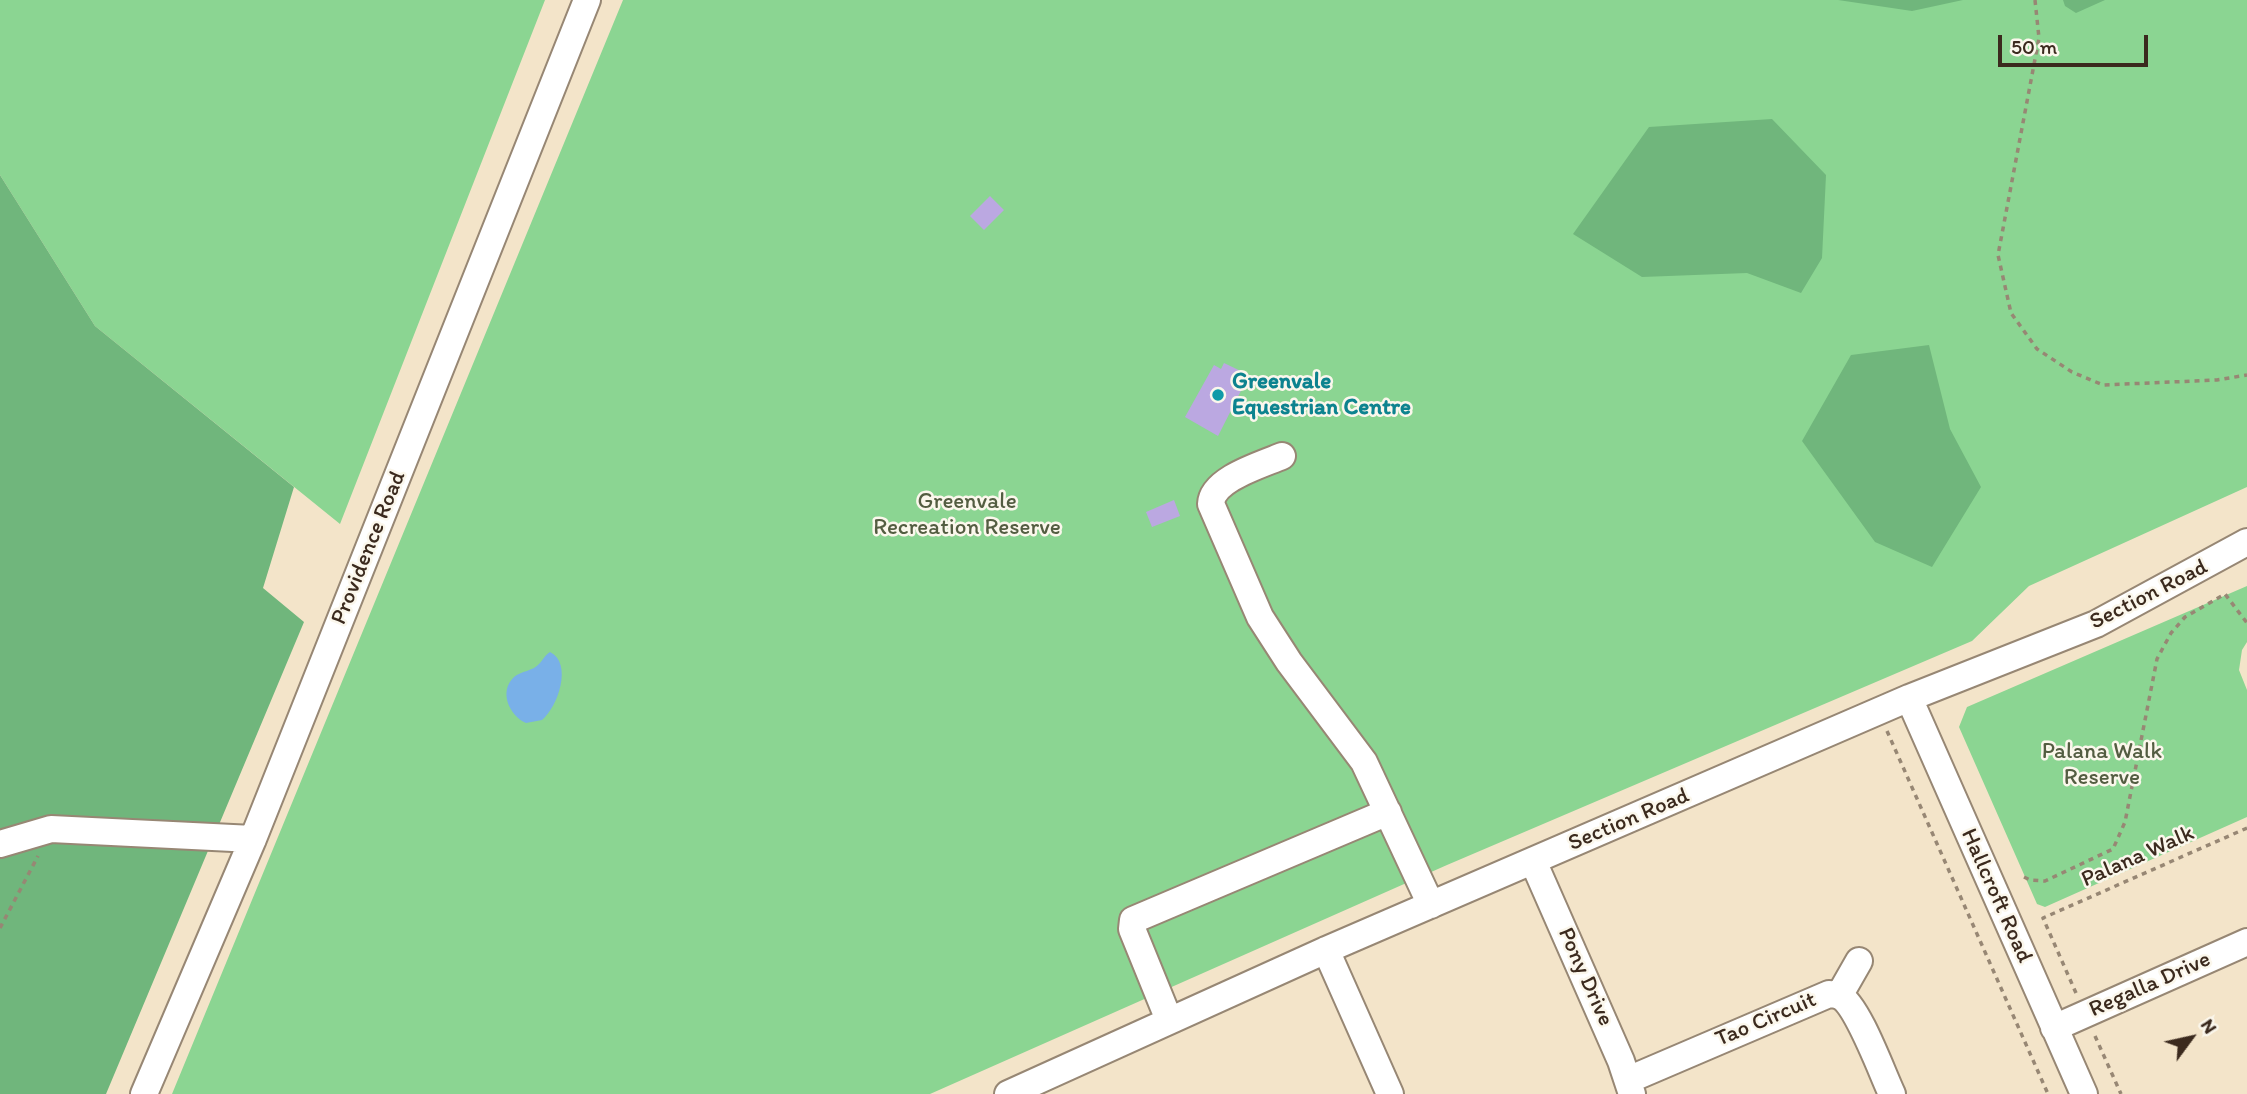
<!DOCTYPE html>
<style>
body{margin:0}
#map{position:relative;width:2247px;height:1094px;overflow:hidden;background:#f3e4c9;font-family:Itim,sans-serif}
canvas{display:block}
.north{position:absolute;left:2156px;top:1003px;width:70px;height:70px;-webkit-text-stroke:5px #fbf7ec;paint-order:stroke;rotate:57deg;font-size:19px;font-weight:700;line-height:28px;text-align:center;color:#3b2a1e}
.north::after{content:'';display:block;margin:auto;width:24px;height:32px;background:#3b2a1e;clip-path:polygon(50% 0,100% 100%,50% 72%,0 100%)}
.scale{position:absolute;left:1998px;top:35px;width:150px;height:32px;box-sizing:border-box;border:4px solid #3b2a1e;border-top:0;padding-left:9px;font-size:21px;line-height:24px;white-space:nowrap;color:#3b2a1e;-webkit-text-stroke:5px #fbf7ec;paint-order:stroke}
</style>
<div id="map">
<canvas width="2247" height="1094"></canvas>
<div class="north">N</div>
<div class="scale">50 m</div>
</div>
<script>
const c = document.querySelector('canvas').getContext('2d');
c.lineJoin = 'round';
function paint(path, color) {
  c.fillStyle = color;
  c.fill(path, 'evenodd');
}
function trace(path, color, width, dash) {
  c.strokeStyle = color;
  c.lineWidth = width;
  c.lineCap = dash ? 'butt' : 'round';
  c.setLineDash(dash || []);
  c.stroke(path);
}
function write(font, color, halo, rows, align = 'center') {
  c.font = font + ' Itim,sans-serif';
  c.lineWidth = 5;
  c.setLineDash([]);
  c.textBaseline = 'middle';
  c.strokeStyle = halo;
  c.fillStyle = color;
  for (const [text, x, y, turn = 0] of rows) {
    c.save();
    c.translate(x, y);
    c.rotate((+turn || 0) * Math.PI / 180);
    c.textAlign = isNaN(turn) ? turn : align;
    if (halo) c.strokeText(text, 0, 0);
    c.fillText(text, 0, 0);
    c.restore();
  }
}
paint(new Path2D(`
 M 0,0 L 545,0 L 340,524 L 95,326 L 0,175 Z
 M 623,0 L 2247,0 L 2247,487 L 2029,586 L 1972,641 L 1447,865 L 930,1094 L 172,1094 Z
 M 2247,586 L 2247,642 L 2242,650 L 2239,670 L 2247,690 L 2247,817 L 2045,907 L 2037,904 L 1959,727 L 1967,707 Z`), '#8bd592');
paint(new Path2D(`
 M 1838,0 L 1963,0 L 1912,11 Z
 M 2063,0 L 2105,0 L 2076,13 L 2065,6 Z
 M 1772,119 L 1826,175 L 1822,258 L 1801,293 L 1747,273 L 1642,277 L 1573,234 L 1649,127 Z
 M 0,175 L 95,326 L 294,487 L 263,588 L 304,622 L 106,1094 L 0,1094 Z
 M 1929,345 L 1950,429 L 1981,487 L 1932,567 L 1875,542 L 1802,441 L 1851,355 Z`), '#70b67c');
paint(new Path2D(`
 M 550,652 C 573,663 558,707 542,720 L 526,723 C 510,716 498,692 514,677 C 521,671 533,671 539,664 C 543,660 544,656 550,652 Z`), '#79b0e8');
paint(new Path2D(`
 M 990,196 L 1004,210 L 984,230 L 970,216 Z
 M 1224,363 L 1249,375 L 1218,436 L 1185,417 L 1214,365 L 1221,369 Z
 M 1174,500 L 1180,516 L 1152,527 L 1146,512 Z`), '#bba8e1');
const minor = new Path2D(`
 M 1282,456 C 1261,465 1212,479 1211,504 L 1260,617 L 1289,662 L 1364,762 L 1431,905
 M 1909,698 L 2084,1094
 M 0,844 L 51,829 L 253,839
 M 1533,861 L 1621,1061 L 1632,1094
 M 1326,950 L 1390,1094
 M 1839,996 L 1859,961
 M 1169,1020 L 1132,929 L 1133,920 L 1388,812
 M 2054,1028 L 2247,942
 M 1628,1080 L 1829,994 C 1830,994 1839,995 1840,996 C 1858,1006 1882,1073 1892,1094
 M 144,1094 L 253,839 L 587,0
 M 1008,1094 L 1326,950 L 1909,698 L 2096,624 L 2247,542`);
trace(minor, '#978774', 30);
trace(new Path2D(`
 M 2035,0 L 2039,38 L 1998,255 L 2011,313 L 2037,349 L 2072,372 L 2103,385 L 2217,380 L 2247,375
 M 1887,731 L 2048,1094
 M 2024,877 L 2030,880 L 2045,881 L 2113,849 L 2125,822 L 2157,659 L 2171,633 L 2185,617 L 2225,594 L 2247,623
 M 0,928 L 38,856
 M 2076,993 L 2043,918 L 2247,828
 M 2095,1036 L 2121,1094`), '#978774', 3.5, [5, 5]);
trace(minor, '#fff', 26);
for (const [x, y, r, color] of [
 [1218,395,7,"#0f9aa8"]
]) {
  const dot = new Path2D();
  dot.arc(x, y, r, 0, 2 * Math.PI);
  c.fillStyle = color;
  c.fill(dot);
  trace(dot, '#fbf7ec', 2.5);
}
write('bold 23px', '#0d838f', '#fbf7ec', [
 ["Greenvale",1232,382],
 ["Equestrian Centre",1232,408]
], 'left');
write('23px', '#535d41', '#fbf7ec', [
 ["Greenvale",967,502],
 ["Recreation Reserve",967,528],
 ["Palana Walk",2102,752],
 ["Reserve",2102,778]
]);
write('23px', '#3b2a1e', '#fbf7ec', [
 ["Providence Road",369,548,-68],
 ["Section Road",2149,595,-27],
 ["Section Road",1629,820,-23],
 ["Palana Walk",2138,857,-24],
 ["Hallcroft Road",1996,896,66],
 ["Pony Drive",1585,977,66],
 ["Regalla Drive",2150,985,-24],
 ["Tao Circuit",1766,1020,-23]
]);
</script>
